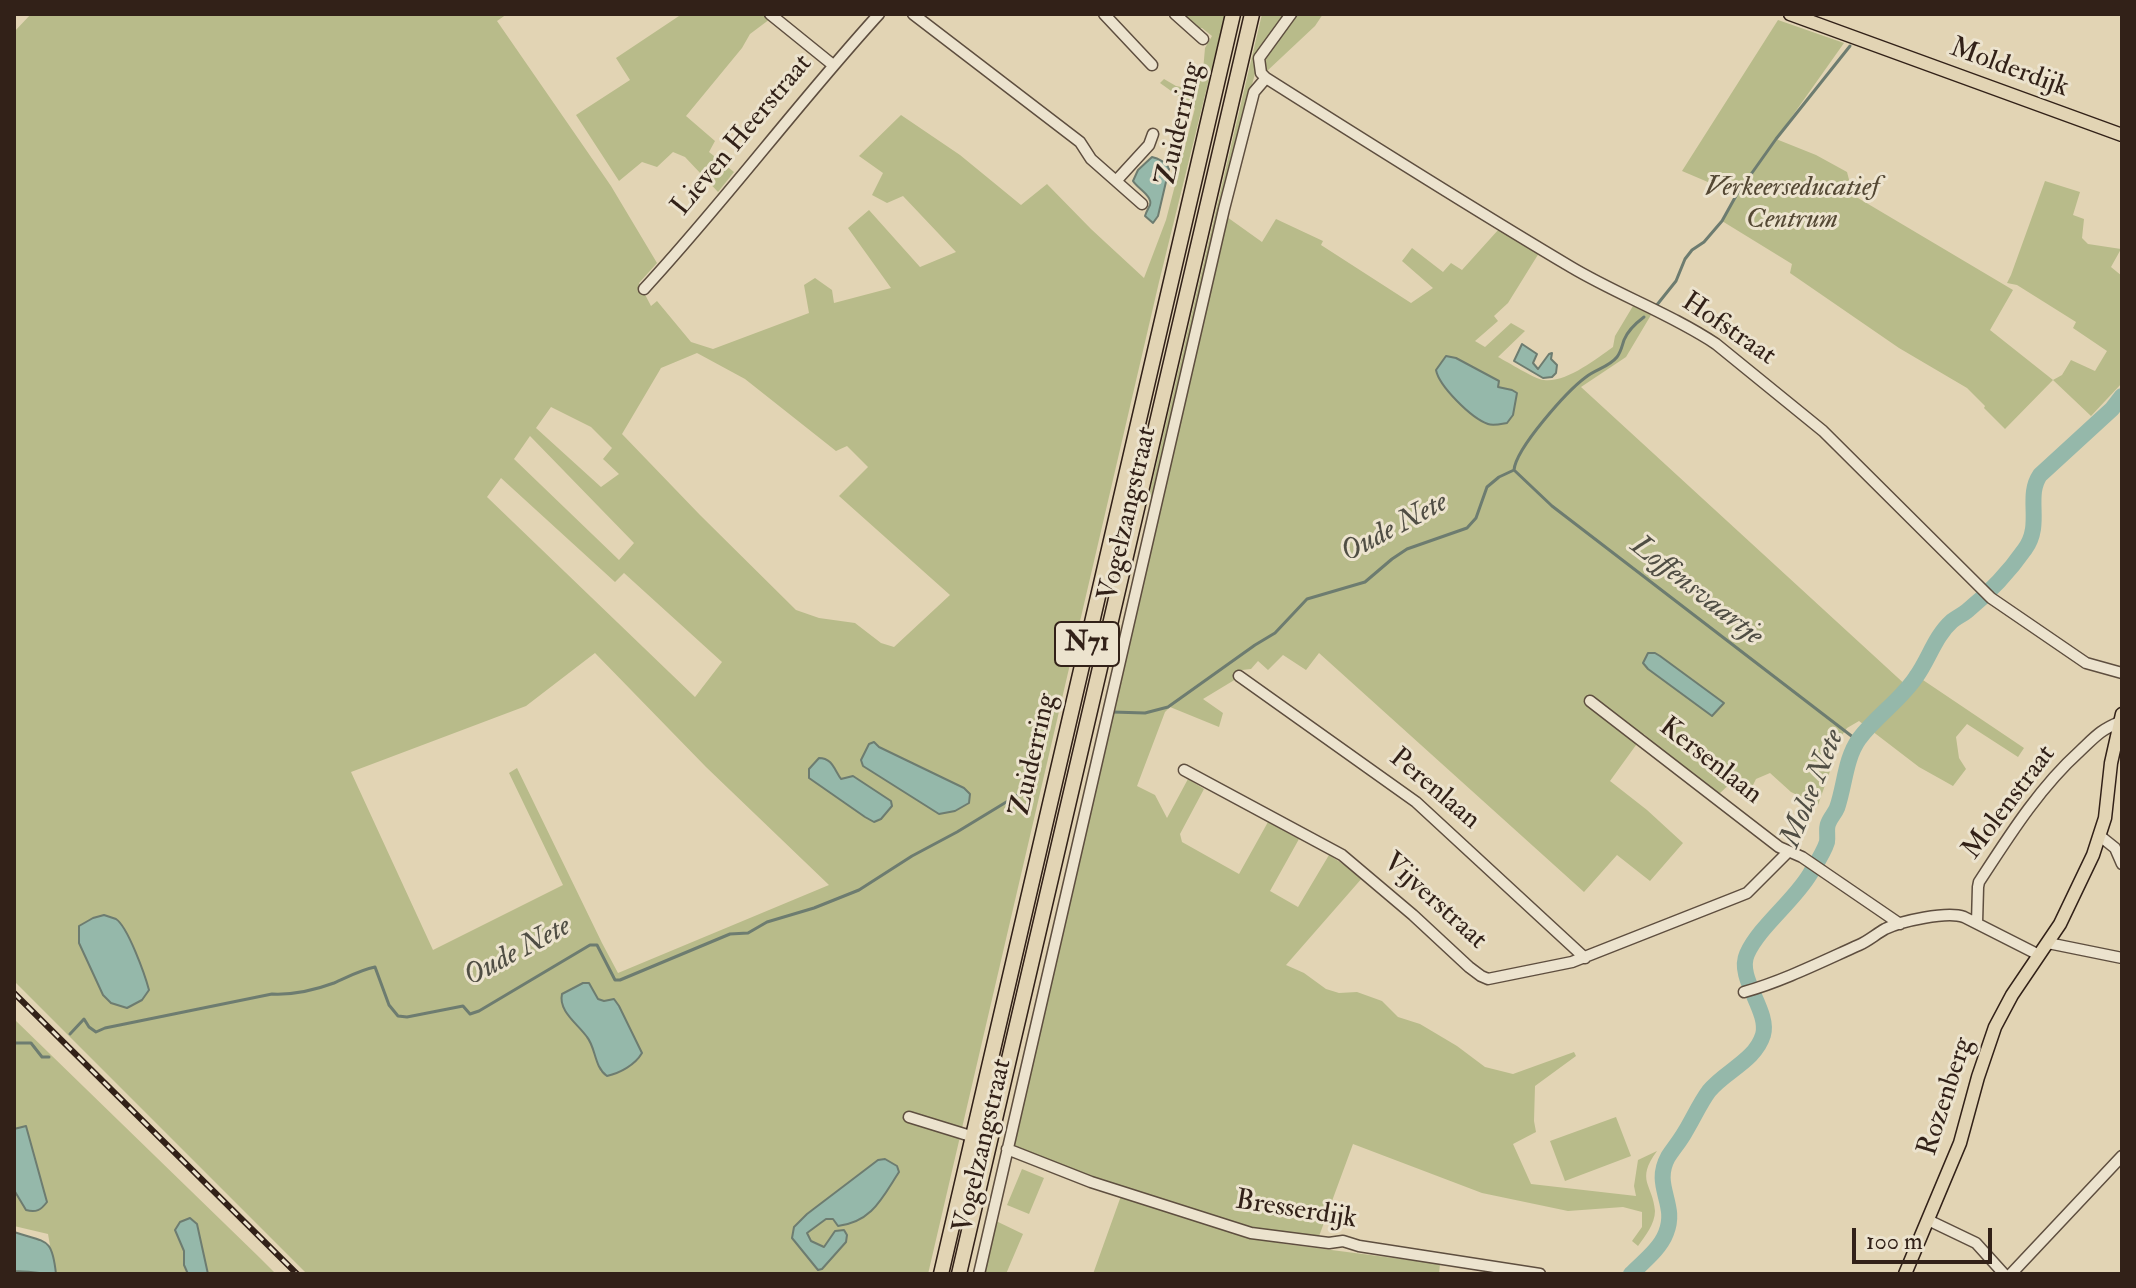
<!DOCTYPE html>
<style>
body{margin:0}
#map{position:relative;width:2136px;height:1288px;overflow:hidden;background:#e2d4b4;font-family:"IM FELL Double Pica",serif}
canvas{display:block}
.frame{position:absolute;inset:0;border:16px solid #322118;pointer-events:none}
.scale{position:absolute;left:1852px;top:1228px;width:140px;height:36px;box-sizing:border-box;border:4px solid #322118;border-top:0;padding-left:10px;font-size:24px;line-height:28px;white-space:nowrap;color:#322118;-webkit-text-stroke:6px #ece3ce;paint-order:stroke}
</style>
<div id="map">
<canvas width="2136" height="1288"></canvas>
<div class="frame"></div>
<div class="scale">100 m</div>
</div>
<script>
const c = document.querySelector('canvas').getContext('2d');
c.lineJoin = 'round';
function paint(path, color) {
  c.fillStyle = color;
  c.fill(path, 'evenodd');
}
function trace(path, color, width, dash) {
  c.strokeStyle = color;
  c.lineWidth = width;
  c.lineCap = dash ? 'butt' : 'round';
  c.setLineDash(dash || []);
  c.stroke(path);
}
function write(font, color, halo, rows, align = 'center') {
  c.font = font + ' "IM FELL Double Pica",serif';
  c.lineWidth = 6;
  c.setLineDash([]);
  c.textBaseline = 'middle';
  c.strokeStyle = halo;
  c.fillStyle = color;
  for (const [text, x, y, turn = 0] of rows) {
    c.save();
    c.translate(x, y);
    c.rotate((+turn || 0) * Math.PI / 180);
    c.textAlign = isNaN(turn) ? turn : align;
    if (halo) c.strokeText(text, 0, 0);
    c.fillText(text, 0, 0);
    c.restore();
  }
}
paint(new Path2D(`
 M 31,14 L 507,14 L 497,21 L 611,186 L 657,263 L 639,283 L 651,306 L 657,301 L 691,342 L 713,349 L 809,313 L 804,285 L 815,278 L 832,290 L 834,303 L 891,288 L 848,228 L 869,210 L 920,267 L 956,252 L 903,196 L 887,203 L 872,195 L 883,173 L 859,156 L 901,115 L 960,155 L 1021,205 L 1047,184 L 1091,229 L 1144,278 L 1166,220 L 1195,108 L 1160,83 L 1164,79 L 1176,86 L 1191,89 L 1203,71 L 1205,48 L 1212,36 L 1202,28 L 1196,28 L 1180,14 L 1225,14 L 1159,282 L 928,1274 L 307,1274 L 14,981 L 14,32 ZM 697,353 L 745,379 L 836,451 L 847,446 L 868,467 L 839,496 L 950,595 L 894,647 L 881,643 L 855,623 L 819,618 L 796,610 L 700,515 L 622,434 L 661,368 ZM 551,407 L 591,427 L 612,448 L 603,459 L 619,474 L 601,487 L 536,428 ZM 530,436 L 634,543 L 619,560 L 514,459 ZM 501,478 L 615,582 L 624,573 L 722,662 L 695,697 L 487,497 ZM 595,653 L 706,767 L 829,885 L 618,973 L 602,943 L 517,768 L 509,773 L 563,885 L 433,950 L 351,772 L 526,706 ZM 874,742 L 879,747 L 939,814 L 864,766 L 861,760 L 869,744 ZM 831,762 L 841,779 L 881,819 L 874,822 L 865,817 L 810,778 ZM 589,983 L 597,999 L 604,1001 L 601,1072 L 590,1040 Z
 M 682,14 L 765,14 L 770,19 L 750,34 L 742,48 L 686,116 L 715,141 L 709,152 L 734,172 L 718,192 L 685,157 L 673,152 L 657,167 L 642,162 L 619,181 L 576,115 L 630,80 L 616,58 Z
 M 1262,14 L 1286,14 L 1256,70 L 1250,92 L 1153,501 L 1148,500 Z
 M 1295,14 L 1323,14 L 1315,26 L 1266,72 C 1260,50 1282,31 1295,14 Z
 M 1778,20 L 1844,43 L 1776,139 L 1816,155 L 1847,172 L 1853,195 L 2013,290 L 1990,330 L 2053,380 L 2062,375 L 2071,360 L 2095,371 L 2107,351 L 2073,328 L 2076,322 L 2017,285 L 2007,283 L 2011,275 L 2045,181 L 2080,192 L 2073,215 L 2084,219 L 2082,238 L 2088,244 L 2121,249 L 2111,267 L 2122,276 L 2122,383 L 2091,416 L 2053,380 L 2005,429 L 1984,408 L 1985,406 L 1967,388 L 1899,348 L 1790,273 L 1792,264 L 1722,221 L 1736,194 L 1682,171 Z
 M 1227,217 L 1262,242 L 1276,219 L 1323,241 L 1321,245 L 1411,303 L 1433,288 L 1402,261 L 1412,248 L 1443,272 L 1451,263 L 1462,270 L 1499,229 L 1539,253 L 1508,303 L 1494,316 L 1498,321 L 1475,341 L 1485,347 L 1511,323 L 1525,331 L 1498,357 C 1508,362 1534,379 1544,380 C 1566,383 1596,359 1613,347 L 1615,336 L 1633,306 L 1651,315 L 1626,357 L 1581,387 L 1909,688 L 1920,678 L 2024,748 L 2018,757 L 1967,724 L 1956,737 L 1959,758 L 1966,769 L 1953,786 L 1919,767 L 1859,721 L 1847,728 L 1835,745 L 1835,757 L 1818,805 L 1791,792 L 1770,773 L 1756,779 L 1750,791 L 1734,780 L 1719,794 L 1666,755 L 1644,734 L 1610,781 L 1647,810 L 1683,843 L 1650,881 L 1617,855 L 1584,892 L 1319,653 L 1306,670 L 1283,655 L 1268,670 L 1258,661 L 1251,669 L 1242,670 L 1236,679 L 1203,699 L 1223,713 L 1219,727 L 1170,707 L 1165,712 L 1137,786 L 1155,795 L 1167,818 L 1188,779 L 1204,789 L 1180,834 L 1182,842 L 1239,874 L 1268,822 L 1299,839 L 1270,891 L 1298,907 L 1329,855 L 1363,877 L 1286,965 L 1304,973 L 1326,989 L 1339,993 L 1357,992 L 1382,1001 L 1398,1017 L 1420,1024 L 1457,1046 L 1485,1067 L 1513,1074 L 1574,1052 L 1576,1056 L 1535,1086 L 1534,1121 L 1536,1132 L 1513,1144 L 1531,1184 L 1636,1196 L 1634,1186 L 1638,1160 L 1657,1151 C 1635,1181 1653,1184 1655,1211 C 1655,1224 1645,1236 1638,1246 L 1632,1241 L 1642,1227 L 1642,1212 L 1623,1207 L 1568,1211 L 1482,1193 L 1353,1144 L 1318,1239 L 1265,1232 L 1216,1218 L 1122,1188 L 1014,1148 L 1013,1144 Z
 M 14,1019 L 260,1258 L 276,1274 L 55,1274 L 48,1234 L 14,1226 Z
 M 1616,1117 L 1631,1156 L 1565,1181 L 1550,1141 Z
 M 1022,1169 L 1044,1178 L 1029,1214 L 1007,1205 Z
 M 1121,1196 L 1244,1236 L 1285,1244 L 1440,1264 L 1439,1274 L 1093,1274 Z
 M 996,1221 L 1023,1234 L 1006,1274 L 983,1274 Z`), '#b8bb8a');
const water = new Path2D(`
 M 1152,157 C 1158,158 1167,163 1169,169 L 1158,216 L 1153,223 L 1145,216 C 1146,212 1148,209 1150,205 C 1153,196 1137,188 1133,181 L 1138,170 Z
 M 1522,344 L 1537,354 L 1533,363 L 1538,369 L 1549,354 L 1552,353 L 1551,359 L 1557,365 L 1556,373 L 1552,377 L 1543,378 L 1514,361 Z
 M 1446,356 L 1456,358 L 1499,381 L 1498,387 L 1512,390 L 1517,393 L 1513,415 L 1507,423 C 1501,424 1493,426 1488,424 C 1471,418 1439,386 1436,370 Z
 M 1648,653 L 1655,653 L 1660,656 L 1724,703 L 1712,716 L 1648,669 L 1643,663 Z
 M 874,742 L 879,747 L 964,788 L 970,794 L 969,803 L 955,811 L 939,814 L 863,766 L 861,760 L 869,744 Z
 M 819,758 C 832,758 834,769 841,779 L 853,776 L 891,801 L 892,806 L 881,819 L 874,822 L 865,817 L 809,778 L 809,769 Z
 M 104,915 C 107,916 113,918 116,919 C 128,927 145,975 149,990 L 142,1000 L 127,1008 L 111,1003 L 103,995 L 79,943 L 79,926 L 93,918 Z
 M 583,983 L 589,983 L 598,999 L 604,1001 L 614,999 L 619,1006 L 642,1053 C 635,1065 620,1073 607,1076 C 594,1067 596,1048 587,1037 C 578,1024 558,1011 562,994 Z
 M 26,1126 L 47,1202 C 41,1210 36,1213 26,1210 L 14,1190 L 14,1129 Z
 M 885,1159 L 897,1166 L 899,1172 C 882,1198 872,1222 838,1226 L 833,1219 L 826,1219 L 807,1233 L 811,1241 L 824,1247 L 835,1231 L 844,1230 L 847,1235 L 846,1242 L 822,1269 L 818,1270 L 792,1238 L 794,1227 L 807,1214 L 878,1160 Z
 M 190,1218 L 197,1224 L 208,1274 L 188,1274 L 184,1265 L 184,1251 L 175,1230 L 180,1222 Z
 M 14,1232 C 47,1243 52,1237 56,1274 C 42,1274 28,1271 14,1271 Z`);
paint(water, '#95b8aa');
trace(water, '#6d7c70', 2);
trace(new Path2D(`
 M 1656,306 L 1676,281 L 1685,259 L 1692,250 L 1704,242 L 1722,221 L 1737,194 L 1776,139 L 1850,46
 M 1514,470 L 1552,506 L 1858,741
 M 1112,712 L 1145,713 L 1168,707 L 1255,645 L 1275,633 L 1307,599 L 1365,582 L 1392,559 L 1407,549 L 1467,528 L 1476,518 L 1487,487 L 1499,477 L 1514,470 C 1516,448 1567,391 1586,377 C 1596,369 1609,367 1617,357 C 1621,352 1622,346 1624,340 C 1628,330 1636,323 1644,317
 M 70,1034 L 84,1019 L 89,1027 L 96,1032 L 105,1028 L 272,994 C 292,995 315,990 334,983 C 348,977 360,970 375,967 L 389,1005 L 398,1016 L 407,1017 L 463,1006 L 470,1014 L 479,1011 L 590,945 L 597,945 L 615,980 L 620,980 L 730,934 L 748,933 L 767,922 L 814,908 L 859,890 L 912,856 L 957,832 L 1031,787 L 1036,780 L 1051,698
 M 14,1043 L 31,1043 L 42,1057 L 49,1057`), '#6d7c70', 3);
trace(new Path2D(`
 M 1631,1274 C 1643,1262 1660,1249 1666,1233 C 1678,1204 1652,1186 1668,1157 C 1673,1149 1680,1141 1685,1132 C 1693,1119 1700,1103 1709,1091 C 1725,1071 1755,1061 1763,1035 C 1770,1011 1736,978 1747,954 C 1759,927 1794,901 1810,874 C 1816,864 1824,852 1827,842 C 1828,836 1826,829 1828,824 C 1830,818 1835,813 1837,808 C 1845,785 1845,759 1859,739 C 1876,716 1901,700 1916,677 C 1929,659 1935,636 1952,621 C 1957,617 1962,615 1967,611 C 1989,593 2009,572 2025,549 C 2043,524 2025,497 2040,475 L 2112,409 L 2122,396`), '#95b8aa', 16);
const minor = new Path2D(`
 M 770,14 L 833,65
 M 913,14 L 1080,142 L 1091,159 L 1142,204
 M 1104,14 L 1152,65
 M 1175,14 L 1203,39
 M 1291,14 L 1259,58 L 1261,73 L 1266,78 C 1367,142 1468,206 1571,267 C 1618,295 1671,314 1716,344 L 1823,431 L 1991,598 L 2086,663 L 2122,673
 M 1116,181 L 1149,145 L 1153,134
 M 644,289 C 726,200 798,103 879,14
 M 1239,676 L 1416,802 L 1585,958
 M 1590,701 L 1779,847 L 1802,857 L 1900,924
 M 1184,770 L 1342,855 L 1413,915 L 1469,967 L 1481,976 L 1488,979 L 1572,962 L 1737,897 L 1747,893 L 1788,852
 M 2100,836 L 2115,848 L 2122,864
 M 1977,923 L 1978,887 L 1979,882 C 2009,836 2039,788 2080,751 C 2095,737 2100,730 2120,722
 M 2048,943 L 2122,958
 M 1744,992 C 1783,981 1821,962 1859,945 C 1868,941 1876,934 1885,929 C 1901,921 1947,911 1964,917 L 2039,955
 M 909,1117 L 990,1142
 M 1007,1149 L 1091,1182 L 1251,1233 L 1329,1243 L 1343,1241 L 1359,1246 L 1540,1274
 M 1928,1220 L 1976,1243 L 2004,1274
 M 979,1274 L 1224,209 L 1254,92 L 1266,78
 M 2011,1274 L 2122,1156`);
const major = new Path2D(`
 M 1790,14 L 2122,135
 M 1905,1274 L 1960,1143 L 1978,1077 L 1995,1027 L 2012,995 L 2060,924 L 2093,855 L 2105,818 L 2111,763 L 2122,714`);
const highway = new Path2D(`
 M 941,1274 L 1233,14
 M 959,1274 L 1252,14`);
trace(minor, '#5e4e3f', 13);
trace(major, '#322118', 15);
trace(highway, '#322118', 17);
trace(minor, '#ece3ce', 10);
trace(major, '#e2d4b4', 12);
trace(highway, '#e2d4b4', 14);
const rail = new Path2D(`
 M 14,993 L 297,1274`);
trace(rail, '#322118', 6);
trace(rail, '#ece3ce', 3, [9]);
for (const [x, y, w] of [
 [1087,644,64]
]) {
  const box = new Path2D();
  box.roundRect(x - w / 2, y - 22, w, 44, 6);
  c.fillStyle = '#ece3ce';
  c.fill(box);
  trace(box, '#322118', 2);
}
write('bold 26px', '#322118', null, [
 ["N71",1087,644]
]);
write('28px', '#322118', '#ece3ce', [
 ["Molderdijk",2009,69,20],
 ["Zuiderring",1181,124,-77],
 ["Lieven Heerstraat",743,136,-50],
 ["Hofstraat",1728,330,34],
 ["Vogelzangstraat",1129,514,-77],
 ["Zuiderring",1035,755,-77],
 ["Kersenlaan",1710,762,38],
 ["Perenlaan",1434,790,40],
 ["Molenstraat",2010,803,-53],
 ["Vijverstraat",1434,902,42],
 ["Rozenberg",1947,1097,-72],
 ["Vogelzangstraat",984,1146,-77],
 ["Bresserdijk",1296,1211,9]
]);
write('italic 28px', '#544834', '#ece3ce', [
 ["Verkeerseducatief",1792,189],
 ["Centrum",1792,221]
]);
write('italic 30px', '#504e44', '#ece3ce', [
 ["Oude Nete",1395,529,-28],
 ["Loffensvaartje",1696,592,38],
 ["Molse Nete",1814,789,-68],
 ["Oude Nete",518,953,-28]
]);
</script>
